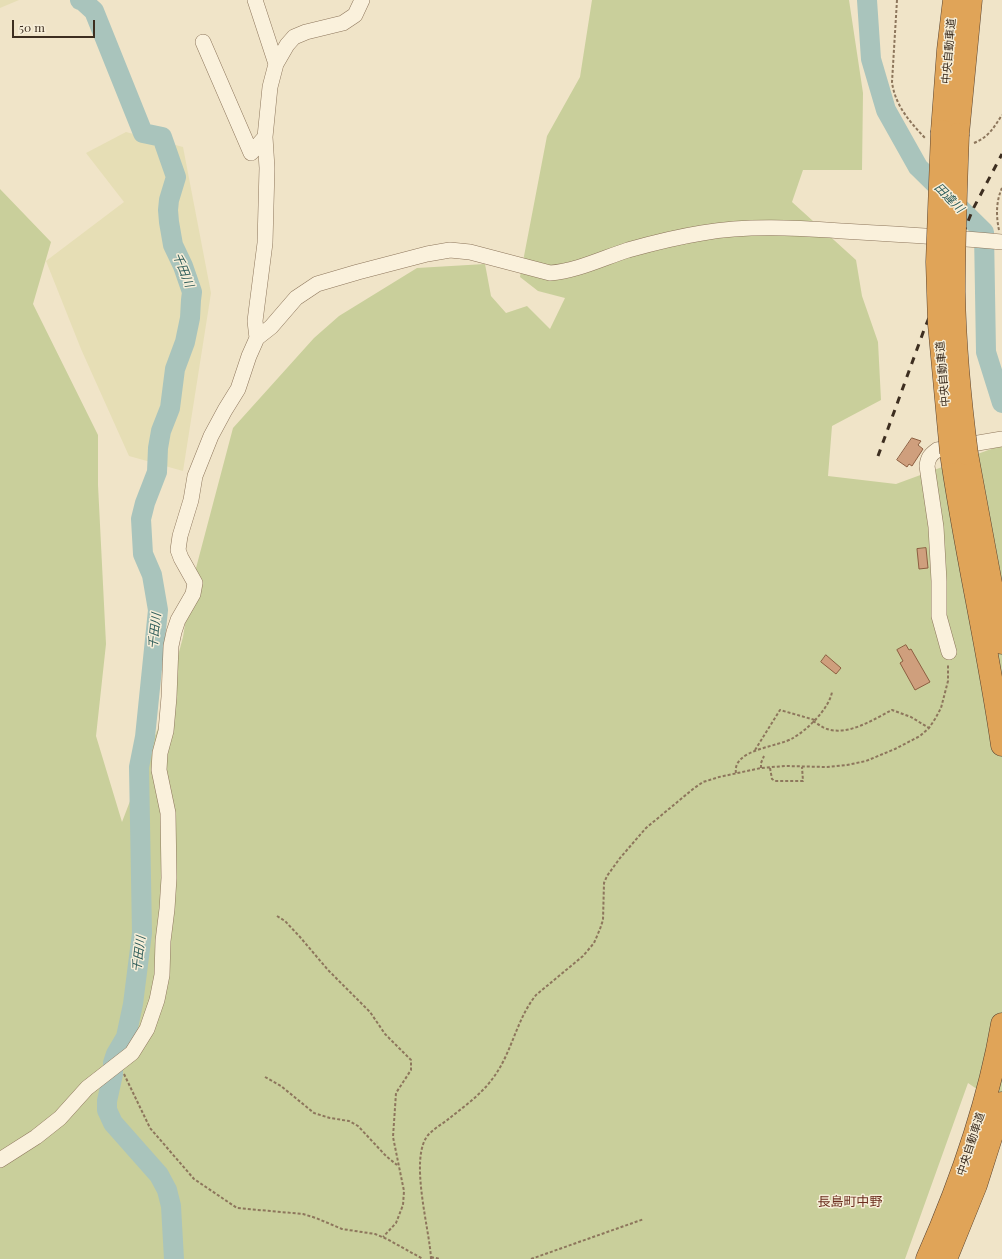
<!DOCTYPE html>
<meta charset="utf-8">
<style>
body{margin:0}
#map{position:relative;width:1002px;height:1259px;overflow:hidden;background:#f0e4c8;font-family:"Playfair Display",serif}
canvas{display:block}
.scale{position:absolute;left:12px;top:20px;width:83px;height:18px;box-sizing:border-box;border:2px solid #3d2e20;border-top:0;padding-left:5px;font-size:12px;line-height:14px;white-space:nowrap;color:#3d2e20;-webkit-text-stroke:3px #f7eed8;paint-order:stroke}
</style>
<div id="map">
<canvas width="1002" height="1259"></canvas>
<div class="scale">50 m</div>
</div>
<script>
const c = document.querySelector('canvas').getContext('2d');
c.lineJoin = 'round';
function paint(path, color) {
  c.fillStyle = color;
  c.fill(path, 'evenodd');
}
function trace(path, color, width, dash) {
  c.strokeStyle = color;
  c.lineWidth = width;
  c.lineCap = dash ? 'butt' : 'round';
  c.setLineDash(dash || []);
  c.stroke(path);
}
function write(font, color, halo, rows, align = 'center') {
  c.font = font + ' "Playfair Display","Noto Sans JP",serif';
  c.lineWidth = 3;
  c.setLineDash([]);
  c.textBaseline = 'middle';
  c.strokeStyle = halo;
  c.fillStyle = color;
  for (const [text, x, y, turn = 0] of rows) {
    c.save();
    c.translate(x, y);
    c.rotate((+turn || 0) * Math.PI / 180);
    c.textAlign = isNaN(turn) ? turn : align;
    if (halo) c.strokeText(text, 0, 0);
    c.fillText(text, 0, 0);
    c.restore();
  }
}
paint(new Path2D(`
 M 0,0 L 19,0 L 0,8 Z
 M 126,132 L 183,147 L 211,293 L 183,471 L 129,456 L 81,349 L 46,261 L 124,202 L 86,153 Z`), '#e6deb5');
paint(new Path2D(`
 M 592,0 L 849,0 L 863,93 L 862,170 L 803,170 L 792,202 L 856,260 L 862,296 L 878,342 L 881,400 L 832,426 L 828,476 L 896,484 L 1002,445 L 1002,1106 L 968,1083 L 905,1259 L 0,1259 L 0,189 L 51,242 L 33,304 L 98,435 L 98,485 L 106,644 L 96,736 L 122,822 L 160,723 L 183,637 L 191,587 L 233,428 L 314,338 L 339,316 L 417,268 L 485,264 L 491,296 L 506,313 L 527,306 L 550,329 L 565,298 L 538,291 L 520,277 L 547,136 L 580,77 Z`), '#c9cf9b');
trace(new Path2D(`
 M 80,0 L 83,1 L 94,11 L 143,133 L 162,137 L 176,177 L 169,200 L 168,210 L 169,222 L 173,245 L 183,266 L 192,292 L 191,300 L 190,318 L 185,342 L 175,369 L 170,408 L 161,431 L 158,448 L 157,472 L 145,503 L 141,519 L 143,554 L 152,575 L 158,610 L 145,737 L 139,767 L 142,933 L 133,1004 L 126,1037 L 116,1054 L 113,1063 L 113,1074 L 107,1101 L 107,1110 L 113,1123 L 159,1175 L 167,1190 L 171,1206 L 174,1259
 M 867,0 L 871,59 L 886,110 L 918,167 L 984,232 L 986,352 L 1002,403`), '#a9c4bc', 20);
const building = new Path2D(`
 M 912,438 L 921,441 L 918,445 L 923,449 L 912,466 L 909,464 L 907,467 L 897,460 Z
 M 926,548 L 928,568 L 919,569 L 917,549 Z
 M 906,645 L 909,650 L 911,649 L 915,656 L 930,682 L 915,690 L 900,663 L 903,661 L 897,650 Z
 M 826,655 L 841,668 L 836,674 L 821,662 Z`);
paint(building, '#cf9f7d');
trace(building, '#8d5f41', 1);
const minor = new Path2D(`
 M 255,0 L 276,64
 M 203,42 L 251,153 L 265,137
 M 257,338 L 255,321 L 265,243 L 267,168 L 265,137 L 270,87 L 276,64 L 287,45 L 294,37 L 306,32 L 343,23 L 355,15 L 362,0
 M 949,652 L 939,616 L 939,581 L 936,527 L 927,466 C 928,458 930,455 937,450 L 1002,439
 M 0,1160 L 36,1137 L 60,1118 L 87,1088 L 132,1053 L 147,1029 L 157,1000 L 162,975 L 163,941 L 167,909 L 169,878 L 168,813 L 159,770 L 160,753 L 166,731 L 169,697 L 171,646 L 174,632 L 178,620 L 193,594 L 195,583 L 181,558 L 178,550 L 180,536 L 191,500 L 195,476 L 211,436 L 225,410 L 238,389 L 249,356 L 257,338 L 271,327 L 296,298 L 317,284 L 358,272 L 427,254 L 450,250 L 470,252 L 550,273 C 577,271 603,258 628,250 C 653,243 677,237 702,233 C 749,225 795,228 842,231 C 895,234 949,237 1002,242`);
const highway = new Path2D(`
 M 942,131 L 948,50 L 954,0
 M 958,134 L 971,0
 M 951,453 C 965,551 988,647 1002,745
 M 967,454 L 1002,643
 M 927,1259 C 960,1184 988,1106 1002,1024
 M 946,1259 L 976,1185 L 1002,1103`);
trace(minor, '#8d765c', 16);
trace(highway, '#5b4430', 23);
trace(new Path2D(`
 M 897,0 L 892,82 C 895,105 909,121 925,138
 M 974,143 C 989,137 994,127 1002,115
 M 999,230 C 996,216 996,201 1002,188
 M 813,721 C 818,724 823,728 827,729 C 849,736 874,719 892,710 L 911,717 L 929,728
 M 755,750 L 780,710 L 815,720
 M 761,768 L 761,763 L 764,756
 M 770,768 L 772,779 L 775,781 L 803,781 L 802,767
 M 736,773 C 732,749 779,747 793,738 C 807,730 829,709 832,692
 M 277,916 L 285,921 L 300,937 L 328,970 L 370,1012 L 385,1034 L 411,1060 L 411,1070 L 396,1093 L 393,1137 L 404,1191 L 403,1205 L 396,1223 L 383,1237
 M 124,1074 L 150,1128 L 194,1179 L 237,1208 L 303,1214 L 316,1218 L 342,1229 L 375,1234 L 387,1239 L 423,1259
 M 265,1077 L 281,1086 L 314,1113 L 330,1118 L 349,1121 L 358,1126 L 386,1156 L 397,1165
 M 431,1257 L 440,1259
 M 431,1259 C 430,1230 408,1156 429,1134 C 434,1129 440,1125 446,1121 C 462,1108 481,1095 493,1078 C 512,1053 516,1020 536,995 L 583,956 L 594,943 L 600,929 L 603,920 L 604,883 L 607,876 L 620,858 L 646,828 L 693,789 L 703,782 L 719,777 L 761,768 L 785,766 L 827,767 L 847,765 L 866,761 L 895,749 L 920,736 L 929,728 L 935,719 L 941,708 L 948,681 L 948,664
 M 531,1259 L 644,1219`), '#8d765c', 2, [3, 2]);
trace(minor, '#faf1dc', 15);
trace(highway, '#e0a458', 22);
trace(new Path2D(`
 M 878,456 L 924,330 L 973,209 L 1002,154`), '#3d2e20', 3, [7, 7]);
const highwayBridge = new Path2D(`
 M 942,131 L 937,262 L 939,324 L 951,453
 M 958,134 C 956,187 954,240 954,292 C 955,346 960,400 967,454`);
trace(highwayBridge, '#5b4430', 23, []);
trace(highwayBridge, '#e0a458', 22);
write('11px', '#3d2e20', '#f7eed8', [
 ["中央自動車道",949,51,-85],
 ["中央自動車道",943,374,-95],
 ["中央自動車道",971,1144,-72]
]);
write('italic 12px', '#2f5d5a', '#f7eed8', [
 ["田違川",949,198,45],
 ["千田川",183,270,68],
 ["千田川",155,631,-84],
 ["千田川",139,954,-83]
]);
write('13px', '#6b2e1e', '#f7eed8', [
 ["長島町中野",850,1202]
]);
</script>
